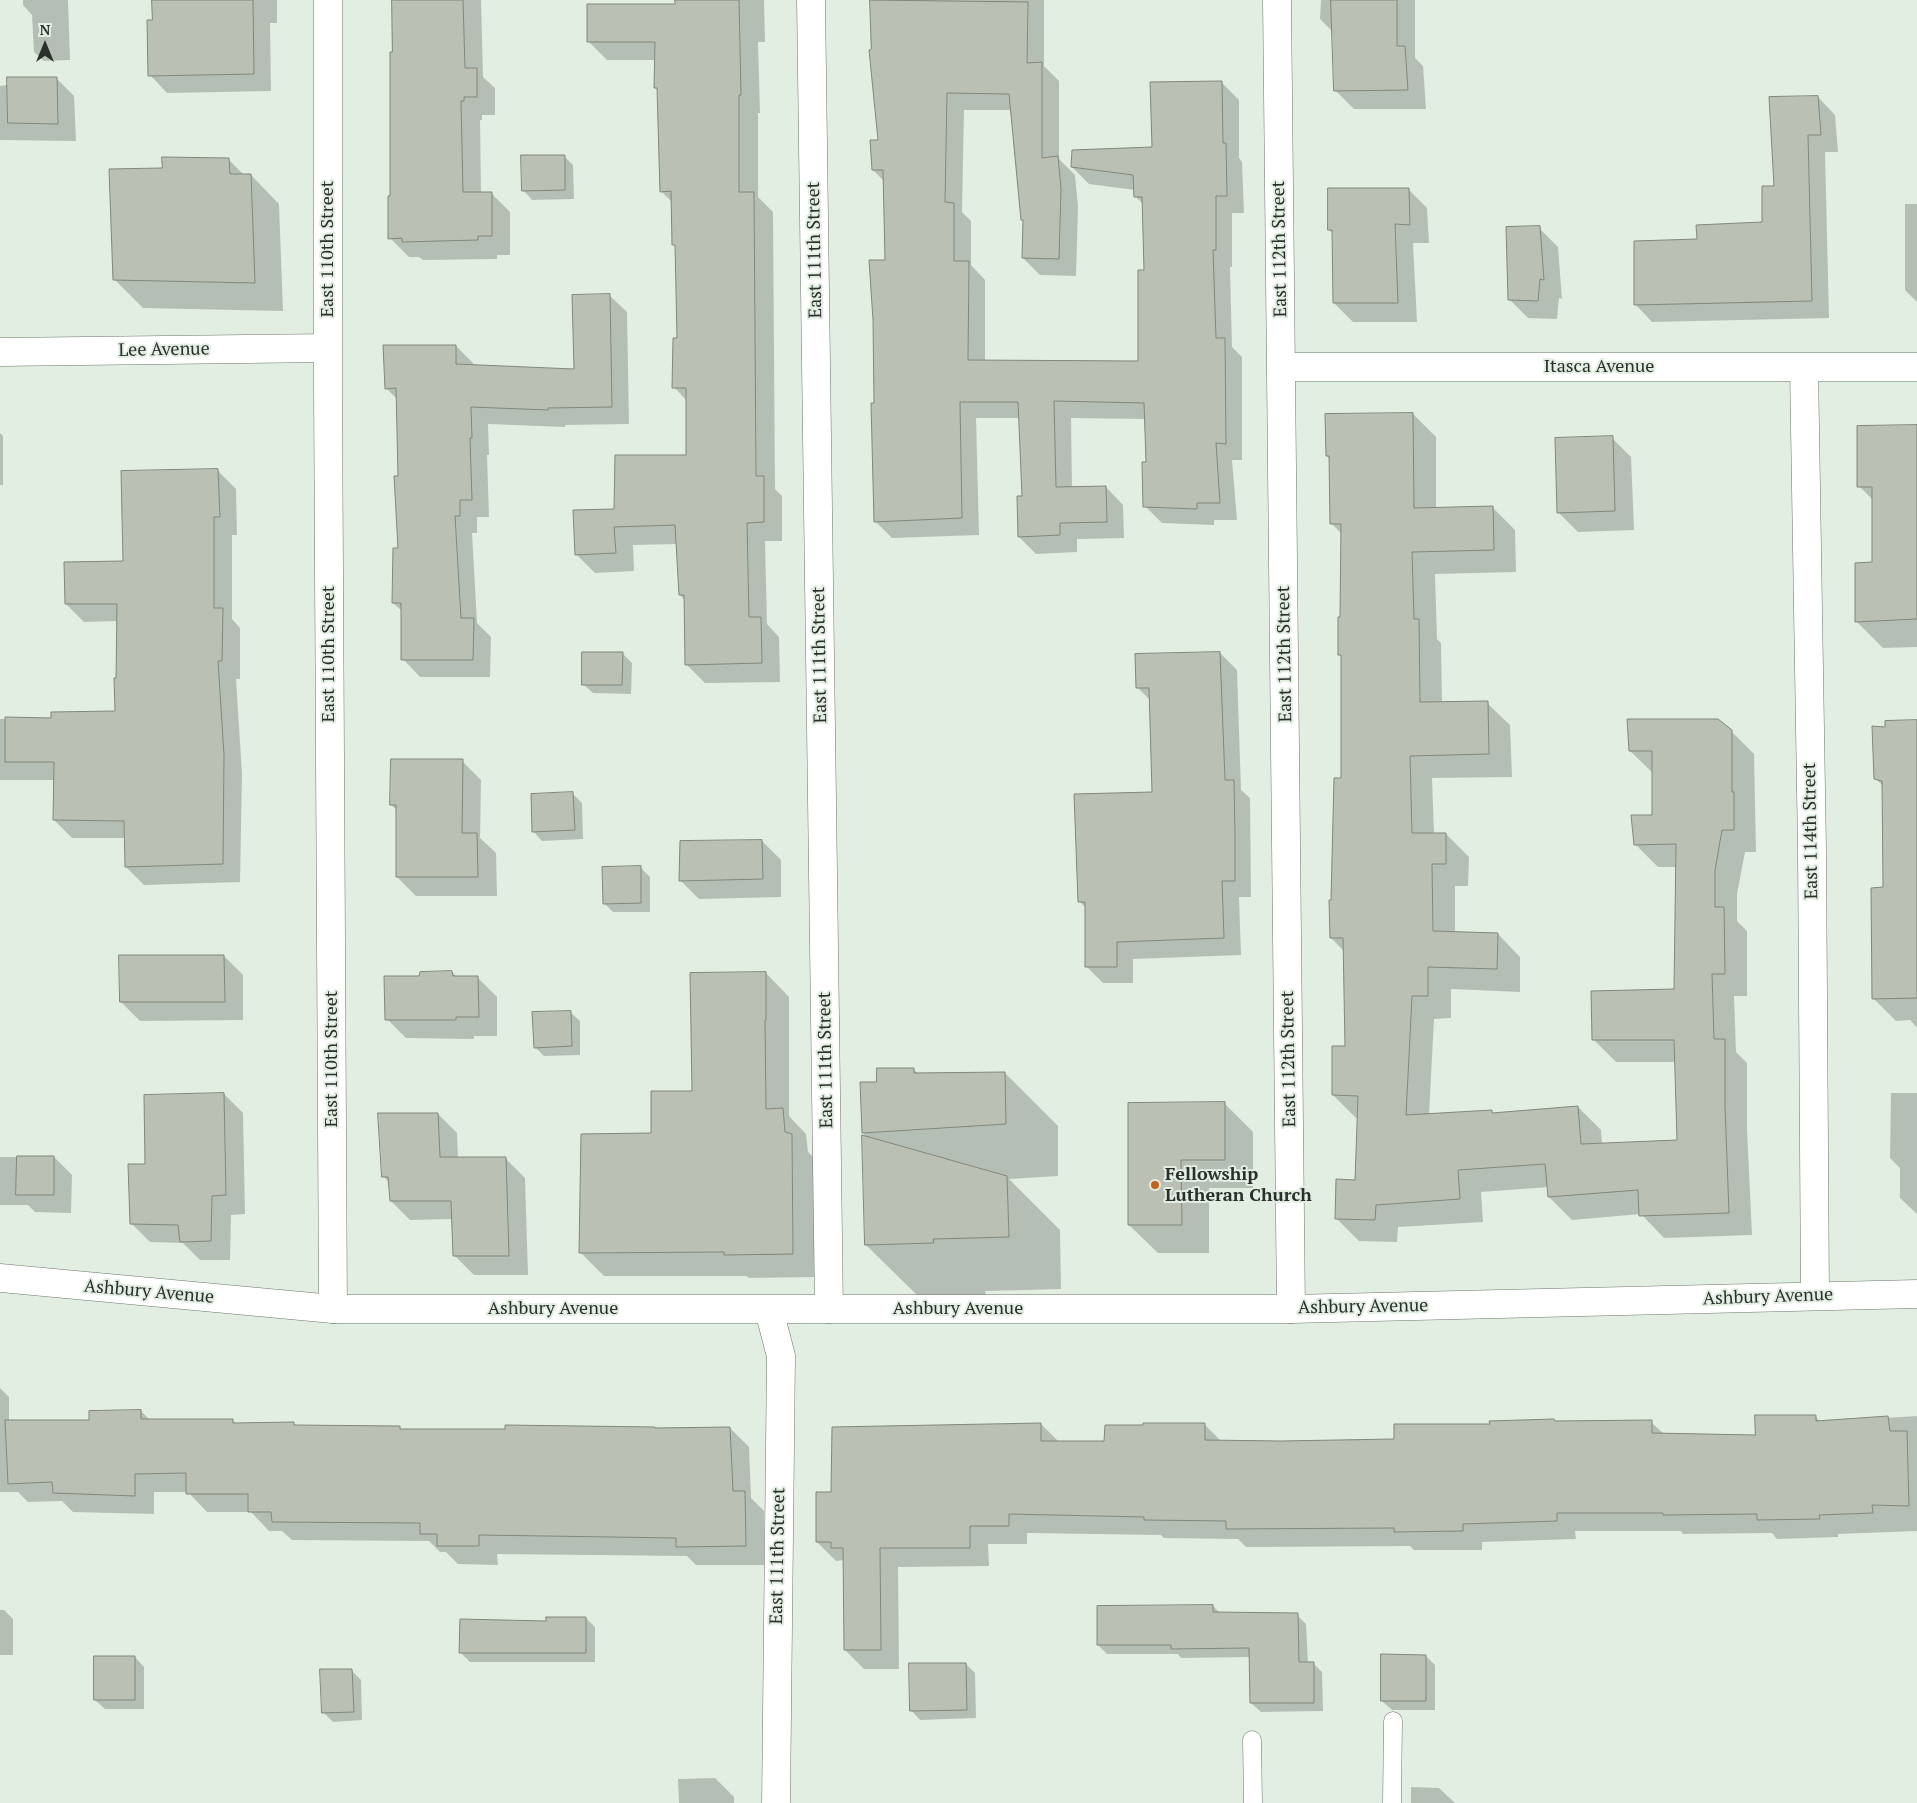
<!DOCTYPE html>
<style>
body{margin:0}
#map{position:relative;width:1917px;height:1803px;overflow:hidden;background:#e3eee3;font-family:"PT Serif",serif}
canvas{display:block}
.north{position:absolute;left:20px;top:20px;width:50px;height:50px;-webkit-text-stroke:4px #e3eee3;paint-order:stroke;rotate:0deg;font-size:14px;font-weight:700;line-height:20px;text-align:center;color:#2b2f2c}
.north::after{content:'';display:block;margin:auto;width:18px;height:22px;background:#2b2f2c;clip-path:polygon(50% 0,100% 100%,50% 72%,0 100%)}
</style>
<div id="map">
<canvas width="1917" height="1803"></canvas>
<div class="north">N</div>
</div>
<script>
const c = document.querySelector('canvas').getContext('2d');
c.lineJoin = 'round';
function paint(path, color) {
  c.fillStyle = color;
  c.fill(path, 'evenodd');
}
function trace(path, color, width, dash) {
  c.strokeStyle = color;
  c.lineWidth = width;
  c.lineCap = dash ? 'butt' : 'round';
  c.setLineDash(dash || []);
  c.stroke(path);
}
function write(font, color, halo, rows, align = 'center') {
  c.font = font + ' "PT Serif",serif';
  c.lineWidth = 4;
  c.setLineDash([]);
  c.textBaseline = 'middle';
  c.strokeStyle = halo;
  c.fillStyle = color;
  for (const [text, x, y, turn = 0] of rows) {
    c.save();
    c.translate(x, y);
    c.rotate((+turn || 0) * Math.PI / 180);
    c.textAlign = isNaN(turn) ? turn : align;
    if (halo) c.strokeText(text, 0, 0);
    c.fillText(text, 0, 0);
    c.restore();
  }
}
paint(new Path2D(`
 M 23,0 L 68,0 L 70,60 L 44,61 L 34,52 L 32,15 L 23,5 Z
 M 153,0 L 277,0 L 277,23 L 270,23 L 271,91 L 167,93 L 150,75 Z
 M 392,0 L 481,0 L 483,77 L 495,88 L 495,115 L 482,115 L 482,120 L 480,120 L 481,193 L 491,193 L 510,212 L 510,255 L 497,255 L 497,259 L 423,260 L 419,257 L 409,257 L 390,238 L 392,197 Z
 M 675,0 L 764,0 L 765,42 L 758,42 L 760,113 L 758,113 L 758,197 L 773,212 L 775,489 L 782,496 L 782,541 L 765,541 L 767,624 L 779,637 L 780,682 L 705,683 L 687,665 L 685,600 L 680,595 L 677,544 L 633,545 L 634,571 L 595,573 L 576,554 L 615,510 L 688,456 L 687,401 L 674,387 L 678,339 L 676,247 L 673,244 L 672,202 L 661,191 L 658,90 L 656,88 L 656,60 L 607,60 L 588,41 L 675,5 Z
 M 871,0 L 1044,0 L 1044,66 L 1059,81 L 1059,159 L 1075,175 L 1078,207 L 1076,276 L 1040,275 L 1023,258 L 1024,222 L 1022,220 L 1012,110 L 964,110 L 962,212 L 971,221 L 971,265 L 985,280 L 985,361 L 1140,362 L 1145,271 L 1143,204 L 1135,196 L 1135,190 L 1089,184 L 1072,167 L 1153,148 L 1221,82 L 1239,100 L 1239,158 L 1242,162 L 1244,213 L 1232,213 L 1232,267 L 1230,267 L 1232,347 L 1242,357 L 1242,460 L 1232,460 L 1237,520 L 1214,520 L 1214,525 L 1162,523 L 1145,506 L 1147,463 L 1146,419 L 1071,418 L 1072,488 L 1106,487 L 1123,505 L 1124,538 L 1077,539 L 1077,552 L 1036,554 L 1019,537 L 1024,497 L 1020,418 L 976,418 L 979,535 L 892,538 L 875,521 L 876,404 L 887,262 L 884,181 L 873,170 L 879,141 L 872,51 Z
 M 1321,0 L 1415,0 L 1415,58 L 1423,66 L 1426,109 L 1354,109 L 1335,90 L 1333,32 L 1320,19 Z
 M 56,78 L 74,96 L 76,141 L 0,140 L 0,86 Z
 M 1818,97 L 1835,115 L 1838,152 L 1825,152 L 1829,318 L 1652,322 L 1635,304 L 1698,240 L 1764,223 Z
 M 564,156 L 573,165 L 574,199 L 532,200 L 523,190 Z
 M 228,159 L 244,175 L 251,175 L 279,204 L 283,311 L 143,308 L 115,280 L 163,170 Z
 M 1408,189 L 1427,208 L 1429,243 L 1413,243 L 1417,322 L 1353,322 L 1334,303 L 1333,233 L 1329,230 Z
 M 1905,204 L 1917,204 L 1917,302 L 1905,290 Z
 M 1539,228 L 1558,247 L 1562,299 L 1559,298 L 1557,319 L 1528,318 L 1509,299 Z
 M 609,295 L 627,312 L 629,424 L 565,425 L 565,427 L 488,424 L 489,455 L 487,455 L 489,517 L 477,517 L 477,533 L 472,533 L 477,623 L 491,637 L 490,677 L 420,677 L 403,659 L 403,612 L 393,603 L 399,549 L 400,478 L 397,399 L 386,388 L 456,346 L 473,363 L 473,366 L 576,370 Z
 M 1413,414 L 1436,437 L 1436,508 L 1492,507 L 1515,530 L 1516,572 L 1435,574 L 1437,639 L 1441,643 L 1442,703 L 1487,703 L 1510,725 L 1512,777 L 1432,778 L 1434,834 L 1446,834 L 1469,857 L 1468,886 L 1455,886 L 1455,933 L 1498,934 L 1520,957 L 1520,992 L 1451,989 L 1451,1018 L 1434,1019 L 1429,1115 L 1491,1112 L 1494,1114 L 1578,1107 L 1601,1130 L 1602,1144 L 1679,1142 L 1676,1062 L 1616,1062 L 1593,1039 L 1676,991 L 1677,867 L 1658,867 L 1635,844 L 1653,816 L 1653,773 L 1630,751 L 1731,731 L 1754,754 L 1756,852 L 1745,852 L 1737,894 L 1737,921 L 1747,931 L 1747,996 L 1734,996 L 1736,1052 L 1747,1063 L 1747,1129 L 1752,1235 L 1664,1238 L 1641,1214 L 1572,1220 L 1549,1197 L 1549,1187 L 1481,1192 L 1483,1222 L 1398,1227 L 1397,1242 L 1359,1241 L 1336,1218 L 1356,1181 L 1358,1118 L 1356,1118 L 1333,1095 L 1347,1048 L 1344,951 L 1331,938 L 1332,901 L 1342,779 L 1342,657 L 1340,655 L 1342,534 L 1331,523 L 1330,459 L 1327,456 Z
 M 1917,426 L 1917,647 L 1883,648 L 1856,621 L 1873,564 L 1873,500 L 1859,486 Z
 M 0,433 L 3,436 L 3,485 L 0,485 Z
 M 1612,438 L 1631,457 L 1634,530 L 1578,532 L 1559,513 Z
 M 218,471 L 236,489 L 237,535 L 232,535 L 232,619 L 240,628 L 240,679 L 236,679 L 242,774 L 240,882 L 144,885 L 126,867 L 126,838 L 72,838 L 54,820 L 55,780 L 0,780 L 0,719 L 52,719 L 116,712 L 118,621 L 84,622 L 66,604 L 124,562 Z
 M 622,653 L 632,663 L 631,694 L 593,693 L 583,684 Z
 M 1220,653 L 1237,670 L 1241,790 L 1250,798 L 1251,897 L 1239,897 L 1241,955 L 1133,959 L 1133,983 L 1103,983 L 1086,966 L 1086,908 L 1080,902 L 1153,793 L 1150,700 L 1137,687 Z
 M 1917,722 L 1917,1028 L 1910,1020 L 1896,1021 L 1874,999 L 1885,889 L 1883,786 L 1875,778 L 1886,728 Z
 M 462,761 L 481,780 L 480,838 L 496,853 L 497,896 L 416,896 L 397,877 L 397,810 L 391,805 Z
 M 573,794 L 582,803 L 583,839 L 542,841 L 533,831 Z
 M 762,841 L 781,860 L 781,897 L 699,899 L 680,880 Z
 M 640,867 L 650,877 L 650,912 L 613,912 L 604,903 Z
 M 224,956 L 243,975 L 243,1020 L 140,1021 L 121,1002 Z
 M 452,972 L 457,977 L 478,978 L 497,997 L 497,1036 L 474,1036 L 474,1039 L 406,1038 L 387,1019 L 420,977 Z
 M 766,973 L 789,997 L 789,1116 L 806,1134 L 808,1152 L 815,1159 L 816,1277 L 749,1278 L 746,1276 L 604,1276 L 580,1252 L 693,1093 Z
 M 570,1012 L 580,1021 L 580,1055 L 544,1056 L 535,1047 Z
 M 913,1069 L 919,1074 L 1005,1073 L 1058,1126 L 1058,1176 L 1009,1179 L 1060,1230 L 1061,1289 L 985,1291 L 986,1296 L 919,1297 L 866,1245 L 868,1139 L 863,1133 L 877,1083 Z
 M 1891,1093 L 1917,1093 L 1917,1214 L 1900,1198 L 1900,1168 L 1890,1158 Z
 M 224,1094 L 243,1113 L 245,1214 L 231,1215 L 230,1260 L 200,1260 L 183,1243 L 150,1242 L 131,1223 L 147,1165 Z
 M 1225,1104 L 1253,1132 L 1253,1188 L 1209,1188 L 1209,1253 L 1158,1253 L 1129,1225 Z
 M 438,1114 L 457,1133 L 458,1159 L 506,1159 L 525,1178 L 528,1275 L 474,1275 L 455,1256 L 453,1219 L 410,1220 L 391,1201 L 390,1183 L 383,1176 Z
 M 0,1157 L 54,1157 L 72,1175 L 71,1213 L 35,1212 L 28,1205 L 0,1205 Z
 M 0,1388 L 9,1397 L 9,1422 L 90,1422 L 141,1411 L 150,1420 L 232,1420 L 236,1424 L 293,1423 L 297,1426 L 399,1427 L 402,1430 L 730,1428 L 749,1447 L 751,1498 L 764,1511 L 764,1565 L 696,1565 L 687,1556 L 497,1554 L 498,1565 L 458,1564 L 446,1552 L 440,1552 L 429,1541 L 292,1540 L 282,1531 L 269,1531 L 251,1512 L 207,1512 L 188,1492 L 154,1492 L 154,1514 L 73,1512 L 62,1501 L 28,1502 L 18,1492 L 0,1492 Z
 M 1815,1416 L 1820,1422 L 1917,1416 L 1917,1531 L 1838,1534 L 1838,1537 L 1777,1539 L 1772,1533 L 1683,1534 L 1681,1531 L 1575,1531 L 1576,1539 L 1482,1542 L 1482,1550 L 1414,1550 L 1410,1546 L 1246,1547 L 1238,1539 L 1164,1538 L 1161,1535 L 1027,1533 L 1027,1544 L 988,1544 L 989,1566 L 898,1567 L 899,1669 L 864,1669 L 845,1650 L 844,1560 L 836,1561 L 817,1542 L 832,1493 L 1041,1424 L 1059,1442 L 1105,1442 L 1204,1424 L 1221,1441 L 1281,1442 L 1395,1440 L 1491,1425 L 1556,1423 L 1651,1422 L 1664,1434 L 1757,1436 Z
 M 1213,1606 L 1220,1613 L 1297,1615 L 1306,1624 L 1308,1663 L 1313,1663 L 1322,1672 L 1323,1711 L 1261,1712 L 1251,1703 L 1251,1657 L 1181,1658 L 1178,1654 L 1107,1654 L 1098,1645 Z
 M 0,1610 L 4,1610 L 13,1619 L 13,1655 L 0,1655 Z
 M 586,1618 L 595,1627 L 595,1662 L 470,1662 L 460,1652 Z
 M 1426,1656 L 1435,1665 L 1435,1710 L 1392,1710 L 1382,1701 Z
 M 135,1657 L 144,1667 L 144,1709 L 105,1709 L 95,1700 Z
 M 966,1664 L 975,1673 L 976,1718 L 920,1720 L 911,1710 Z
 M 351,1670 L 361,1680 L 362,1720 L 333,1722 L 323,1712 Z
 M 715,1778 L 734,1797 L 734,1803 L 679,1803 L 678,1779 Z
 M 1411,1787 L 1439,1788 L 1455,1803 L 1411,1803 Z`), '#0003');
const building = new Path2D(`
 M 152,0 L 253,0 L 254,74 L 148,76 L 147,20 L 152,20 Z
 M 392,0 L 463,0 L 465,68 L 477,68 L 477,97 L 464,97 L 464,101 L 461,101 L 463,192 L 492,192 L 492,236 L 478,236 L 478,240 L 402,242 L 402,238 L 388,239 L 388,196 L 390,196 L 390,52 L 392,52 Z
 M 675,0 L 739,0 L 741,95 L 739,95 L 739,192 L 754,192 L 756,476 L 764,476 L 764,522 L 747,523 L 749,617 L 761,617 L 762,663 L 685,665 L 684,595 L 679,595 L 675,525 L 614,527 L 616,553 L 575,555 L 573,510 L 614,509 L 615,455 L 686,455 L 686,388 L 672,388 L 673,338 L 677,338 L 675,245 L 672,245 L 671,191 L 660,192 L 657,88 L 654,88 L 655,42 L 587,42 L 587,4 L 675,4 Z
 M 870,0 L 1028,2 L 1027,63 L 1042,62 L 1042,158 L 1058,156 L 1061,189 L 1059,259 L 1022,258 L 1023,220 L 1021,220 L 1009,94 L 947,93 L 945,202 L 954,203 L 954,261 L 969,261 L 968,360 L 1138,361 L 1138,270 L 1144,270 L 1142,197 L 1134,197 L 1133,175 L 1071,167 L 1072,150 L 1152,147 L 1150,82 L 1222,81 L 1223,143 L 1226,143 L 1227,196 L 1216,196 L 1216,250 L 1213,250 L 1216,338 L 1225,338 L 1226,444 L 1216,443 L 1220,503 L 1197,503 L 1197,509 L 1143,507 L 1142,462 L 1146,462 L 1144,403 L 1054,401 L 1056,487 L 1106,486 L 1107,522 L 1060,523 L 1060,535 L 1018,537 L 1017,496 L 1022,496 L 1018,402 L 960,402 L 962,518 L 874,522 L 871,403 L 874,403 L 873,320 L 869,260 L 885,260 L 883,170 L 872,170 L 870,140 L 878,140 L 869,50 L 871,49 Z
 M 1331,0 L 1397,0 L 1397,46 L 1405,46 L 1408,90 L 1334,91 Z
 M 7,77 L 57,77 L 58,124 L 8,123 Z
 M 1818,96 L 1821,135 L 1808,135 L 1812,301 L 1634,305 L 1634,241 L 1697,239 L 1696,225 L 1762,222 L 1762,186 L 1774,186 L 1769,97 Z
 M 521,155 L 565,155 L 565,190 L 522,191 Z
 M 162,157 L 229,158 L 230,174 L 251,174 L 255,283 L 113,280 L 109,169 L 162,168 Z
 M 1328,188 L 1409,188 L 1410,225 L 1395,224 L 1398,303 L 1333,303 L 1332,230 L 1328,230 Z
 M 1540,226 L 1544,280 L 1540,279 L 1538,301 L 1508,300 L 1506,227 Z
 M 610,294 L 612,407 L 548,408 L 548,410 L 471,407 L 472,438 L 470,438 L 472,500 L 460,500 L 460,516 L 455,516 L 461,618 L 474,618 L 473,660 L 401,660 L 401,603 L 392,603 L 393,548 L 398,548 L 394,476 L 398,476 L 396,388 L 385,389 L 383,345 L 456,345 L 456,364 L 574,369 L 572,295 Z
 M 1413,413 L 1414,508 L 1493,506 L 1494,550 L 1412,552 L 1414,619 L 1419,619 L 1420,702 L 1488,701 L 1489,754 L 1410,756 L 1412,833 L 1446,833 L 1446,864 L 1432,864 L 1433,931 L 1498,933 L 1497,969 L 1428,967 L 1428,996 L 1412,996 L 1406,1115 L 1492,1110 L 1492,1113 L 1578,1106 L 1581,1144 L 1677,1140 L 1674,1040 L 1592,1040 L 1591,991 L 1674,989 L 1676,844 L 1634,845 L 1631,815 L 1652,815 L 1652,751 L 1629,751 L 1627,719 L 1718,719 L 1732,730 L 1732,792 L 1734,792 L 1734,830 L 1722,830 L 1715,870 L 1715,907 L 1724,907 L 1725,974 L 1712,974 L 1714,1039 L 1725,1039 L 1725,1106 L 1729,1213 L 1639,1216 L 1638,1190 L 1548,1197 L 1545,1164 L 1458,1170 L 1460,1199 L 1376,1205 L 1375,1220 L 1335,1219 L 1336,1179 L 1355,1180 L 1358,1096 L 1332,1095 L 1332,1046 L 1345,1046 L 1343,938 L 1330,938 L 1329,900 L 1331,900 L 1334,778 L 1341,778 L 1341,655 L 1338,655 L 1338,617 L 1340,617 L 1341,524 L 1330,524 L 1329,456 L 1326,456 L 1325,414 Z
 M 1917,425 L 1917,619 L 1855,622 L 1855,563 L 1872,562 L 1872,487 L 1857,487 L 1857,426 Z
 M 1613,436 L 1615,511 L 1557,513 L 1555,438 Z
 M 218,469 L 220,517 L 214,517 L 214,608 L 223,608 L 222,661 L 218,661 L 224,755 L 223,864 L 125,867 L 124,821 L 53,820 L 54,762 L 5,762 L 5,717 L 51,718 L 51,712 L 115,711 L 114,678 L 116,678 L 117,604 L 65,604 L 64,562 L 123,561 L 121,471 Z
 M 582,652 L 623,652 L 622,685 L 582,685 Z
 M 1220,652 L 1225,780 L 1234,780 L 1235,836 L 1235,881 L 1222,881 L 1224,938 L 1117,942 L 1117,967 L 1085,967 L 1085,902 L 1078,902 L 1074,794 L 1152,792 L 1149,688 L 1136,688 L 1135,654 Z
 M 1917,720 L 1917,998 L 1872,999 L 1871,888 L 1883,887 L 1882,781 L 1874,779 L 1872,726 L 1885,727 L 1885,721 Z
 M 391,759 L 463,759 L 462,833 L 477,833 L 478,877 L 396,877 L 396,805 L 390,805 Z
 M 573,792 L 575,830 L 532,832 L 531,794 Z
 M 762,840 L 763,879 L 679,881 L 680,841 Z
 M 641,866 L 641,903 L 603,904 L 602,867 Z
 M 119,955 L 224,955 L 225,1002 L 120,1002 Z
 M 452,971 L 453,976 L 478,976 L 479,1017 L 456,1017 L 456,1020 L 385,1020 L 384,976 L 419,976 L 420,972 Z
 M 766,972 L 766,1020 L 765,1020 L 766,1109 L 783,1108 L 785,1132 L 792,1134 L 793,1254 L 724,1255 L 724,1252 L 579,1253 L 581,1134 L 651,1133 L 651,1091 L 692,1091 L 690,973 Z
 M 571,1011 L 572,1046 L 534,1048 L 532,1012 Z
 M 877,1068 L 914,1068 L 914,1073 L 1005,1072 L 1006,1124 L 862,1133 L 860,1082 L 876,1082 Z
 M 224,1093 L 226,1195 L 212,1196 L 211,1241 L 180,1242 L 178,1225 L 130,1224 L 128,1164 L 145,1164 L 144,1095 Z
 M 1225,1102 L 1225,1160 L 1181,1160 L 1182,1225 L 1128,1225 L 1128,1103 Z
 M 378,1113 L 438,1113 L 440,1157 L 506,1157 L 509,1256 L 453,1256 L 451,1201 L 390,1201 L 388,1177 L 382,1177 Z
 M 862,1135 L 1007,1176 L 1009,1237 L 933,1239 L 934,1243 L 865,1245 Z
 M 17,1156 L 54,1156 L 54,1195 L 16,1195 Z
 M 141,1410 L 141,1419 L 233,1419 L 233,1423 L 294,1422 L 294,1425 L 400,1426 L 400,1429 L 505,1429 L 505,1425 L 655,1427 L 655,1428 L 730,1427 L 733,1491 L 745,1491 L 746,1546 L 676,1547 L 676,1538 L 479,1535 L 479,1546 L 437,1546 L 437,1534 L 420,1534 L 420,1523 L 272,1522 L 271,1512 L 248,1512 L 248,1494 L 186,1494 L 186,1473 L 135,1474 L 135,1496 L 53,1493 L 52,1482 L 8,1484 L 5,1420 L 89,1420 L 89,1411 Z
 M 1755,1415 L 1816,1415 L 1816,1421 L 1888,1416 L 1890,1431 L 1907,1431 L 1909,1506 L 1872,1505 L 1873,1513 L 1819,1515 L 1820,1519 L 1757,1520 L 1757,1514 L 1663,1515 L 1663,1513 L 1557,1513 L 1557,1521 L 1463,1524 L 1463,1531 L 1394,1532 L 1394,1528 L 1226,1529 L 1226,1521 L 1144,1520 L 1144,1517 L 1009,1514 L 1009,1526 L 970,1526 L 970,1548 L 880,1548 L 881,1650 L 844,1650 L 843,1548 L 831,1548 L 831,1542 L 816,1542 L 816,1492 L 831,1492 L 832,1427 L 1041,1423 L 1041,1441 L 1104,1441 L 1105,1425 L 1143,1425 L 1143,1423 L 1205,1423 L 1205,1440 L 1281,1441 L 1394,1439 L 1394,1424 L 1490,1424 L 1489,1421 L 1554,1419 L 1555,1421 L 1652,1420 L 1652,1433 L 1755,1435 Z
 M 1213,1605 L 1213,1612 L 1298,1613 L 1299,1662 L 1314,1662 L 1314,1703 L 1250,1703 L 1249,1648 L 1171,1649 L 1171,1645 L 1097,1645 L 1097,1606 Z
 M 546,1617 L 586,1617 L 586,1653 L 459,1653 L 460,1619 L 546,1621 Z
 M 1381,1654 L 1426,1655 L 1426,1701 L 1381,1701 Z
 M 94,1656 L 135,1656 L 135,1700 L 94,1700 Z
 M 909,1663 L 966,1663 L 967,1710 L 910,1711 Z
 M 320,1669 L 352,1669 L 354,1712 L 322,1713 Z`);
paint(building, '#bbc0b4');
trace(building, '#81867b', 1);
const service = new Path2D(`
 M 1252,1740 L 1253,1803
 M 1392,1803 L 1393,1721`);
const minor = new Path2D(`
 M 328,0 L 328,388 L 333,1309
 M 811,0 L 829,1309
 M 1277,0 L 1291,1309
 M 0,352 L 328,348
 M 1282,367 L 1917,367
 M 1804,367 L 1812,850 L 1815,1296
 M 769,1310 L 781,1356 L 776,1803`);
const tertiary = new Path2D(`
 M 0,1278 L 333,1309 L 1291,1309 L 1917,1294`);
trace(service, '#6c766c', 19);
trace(minor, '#6c766c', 29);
trace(tertiary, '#6c766c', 29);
trace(service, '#fff', 18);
trace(minor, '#fff', 28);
trace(tertiary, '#fff', 28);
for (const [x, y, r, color] of [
 [1155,1185,5,"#c1621d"]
]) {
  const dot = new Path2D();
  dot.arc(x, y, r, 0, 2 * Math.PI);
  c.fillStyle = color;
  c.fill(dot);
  trace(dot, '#e3eee3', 2);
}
write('18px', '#2b2f2c', '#e3eee3', [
 ["East 110th Street",328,249,-90],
 ["East 112th Street",1280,249,-91],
 ["East 111th Street",815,250,-91],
 ["Lee Avenue",164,350,-1],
 ["Itasca Avenue",1599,367],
 ["East 110th Street",329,654,-90],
 ["East 112th Street",1285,654,-91],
 ["East 111th Street",820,655,-91],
 ["East 114th Street",1811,831,-91],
 ["East 110th Street",332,1059,-90],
 ["East 112th Street",1289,1059,-91],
 ["East 111th Street",826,1060,-91],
 ["Ashbury Avenue",149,1292,5],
 ["Ashbury Avenue",1768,1297,-2],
 ["Ashbury Avenue",1363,1307,-1],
 ["Ashbury Avenue",553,1309],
 ["Ashbury Avenue",958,1309],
 ["East 111th Street",778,1556,-89]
]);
write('bold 18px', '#2b2f2c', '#e3eee3', [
 ["Fellowship",1165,1175],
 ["Lutheran Church",1165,1196]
], 'left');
</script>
